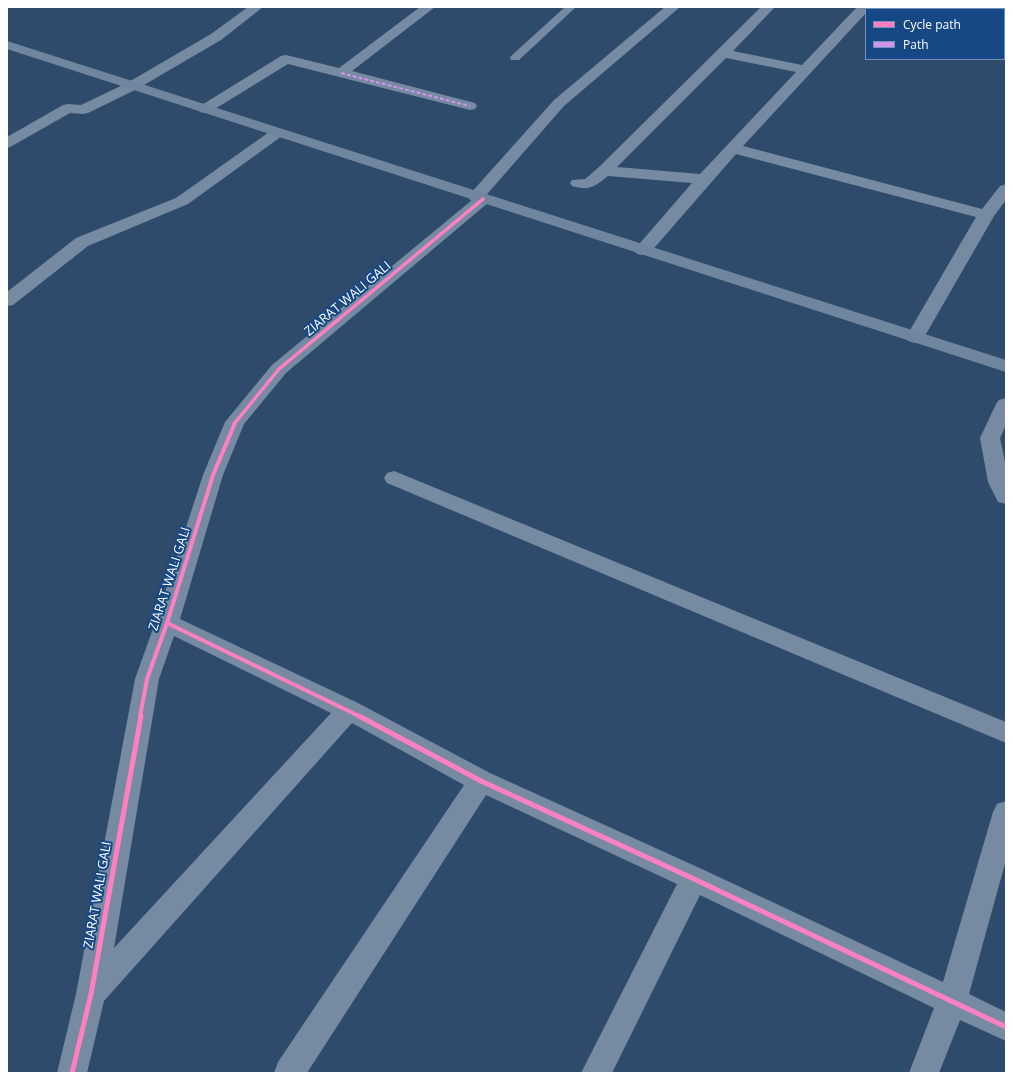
<!DOCTYPE html>
<style>
body{margin:0}
#map{position:relative;width:1013px;height:1080px;overflow:hidden;background:#2f4b6c;font-family:"Open Sans",sans-serif}
canvas{display:block}
.frame{position:absolute;inset:0;border:8px solid #fff;pointer-events:none}
.legend{position:absolute;left:865px;top:8px;width:140px;height:52px;box-sizing:border-box;background:#164885;border:1px solid #7391b6;margin:0;padding:5px 7px;list-style:none;font-size:12px;color:#fff}
.legend li{display:flex;align-items:center;gap:8px;height:20px}
.legend b{width:20px;border:1px solid #7391b6}
</style>
<div id="map">
<canvas width="1013" height="1080"></canvas>
<div class="frame"></div>
<ul class="legend">
<li><b style="height:5px;background:#ff80c0"></b>Cycle path</li>
<li><b style="height:5px;background:#d193ec"></b>Path</li>
</ul>
</div>
<script>
const c = document.querySelector('canvas').getContext('2d');
c.lineJoin = 'round';
function paint(path, color) {
  c.fillStyle = color;
  c.fill(path, 'evenodd');
}
function trace(path, color, width, dash) {
  c.strokeStyle = color;
  c.lineWidth = width;
  c.lineCap = dash ? 'butt' : 'round';
  c.setLineDash(dash || []);
  c.stroke(path);
}
function write(font, color, halo, rows, align = 'center') {
  c.font = font + ' "Open Sans",sans-serif';
  c.lineWidth = 4;
  c.setLineDash([]);
  c.textBaseline = 'middle';
  c.strokeStyle = halo;
  c.fillStyle = color;
  for (const [text, x, y, turn = 0] of rows) {
    c.save();
    c.translate(x, y);
    c.rotate((+turn || 0) * Math.PI / 180);
    c.textAlign = isNaN(turn) ? turn : align;
    if (halo) c.strokeText(text, 0, 0);
    c.fillText(text, 0, 0);
    c.restore();
  }
}
paint(new Path2D(`
 M 565,7 L 576,7 L 519,60 L 511,60 L 510,58 L 511,56 Z`), '#768aa2');
paint(new Path2D(`
 M 248,7 L 263,7 L 221,40 L 137,89 L 88,113 L 83,114 L 70,113 L 12,146 L 7,148 L 7,137 L 63,105 L 68,104 L 81,105 L 127,83 L 211,34 Z
 M 420,7 L 435,7 L 352,71 L 475,103 L 477,106 L 475,109 L 470,110 L 288,64 L 210,112 L 205,113 L 200,112 L 198,109 L 200,106 L 281,56 L 286,55 L 339,68 Z
 M 761,7 L 775,7 L 733,51 L 802,65 L 857,7 L 871,7 L 869,9 L 866,9 L 866,13 L 743,146 L 982,209 L 1000,186 L 1006,184 L 1006,200 L 994,216 L 922,341 L 915,343 L 908,341 L 906,337 L 976,217 L 736,154 L 649,254 L 643,255 L 637,254 L 634,250 L 692,183 L 608,176 C 594,187 590,191 572,186 L 570,183 L 572,180 L 585,179 L 598,168 ZM 726,58 L 796,72 L 700,174 L 617,167 Z
 M 890,7 L 907,7 L 909,9 L 892,9 Z
 M 942,7 L 956,7 L 954,9 L 940,9 Z
 M 1004,33 L 1006,33 L 1006,43 L 1004,43 Z
 M 277,128 L 282,130 L 285,133 L 282,136 L 188,204 L 88,246 L 13,305 L 7,306 L 7,292 L 76,238 L 176,198 L 272,130 Z
 M 483,194 L 489,196 L 491,199 L 489,202 L 286,373 L 244,424 L 223,475 L 180,619 L 358,703 L 490,773 L 704,870 L 943,982 L 993,812 L 997,804 L 1006,801 L 1006,860 L 969,994 L 1006,1012 L 1006,1041 L 960,1020 L 939,1073 L 909,1073 L 934,1008 L 700,895 L 612,1073 L 581,1073 L 677,884 L 486,795 L 307,1073 L 274,1073 L 278,1062 L 464,785 L 352,723 L 104,1001 L 87,1073 L 57,1073 L 76,994 L 135,679 L 155,623 L 203,475 L 225,422 L 272,365 L 477,196 ZM 174,636 L 331,713 L 114,948 L 159,679 Z
 M 1006,398 L 1006,425 L 1000,438 L 1006,466 L 1006,504 L 998,502 L 988,482 L 980,438 L 996,404 L 999,400 Z
 M 394,471 L 1006,722 L 1006,743 L 387,483 L 384,478 L 387,473 Z`), '#768aa2');
paint(new Path2D(`
 M 665,7 L 680,7 L 564,106 L 482,200 L 476,202 L 470,200 L 468,197 L 470,194 L 554,100 Z`), '#768aa2');
paint(new Path2D(`
 M 7,41 L 1006,360 L 1006,372 L 7,49 Z`), '#70869e');
trace(new Path2D(`
 M 341,73 L 470,106`), '#d193ec', 2, [4, 2]);
trace(new Path2D(`
 M 234,424 L 279,369 L 483,199`), '#ff80c0', 3.5);
trace(new Path2D(`
 M 167,623 L 361,717
 M 140,717 L 147,679 L 167,623 L 213,475 L 235,423`), '#ff80c0', 4);
trace(new Path2D(`
 M 359,716 L 481,781 L 694,879 L 1006,1027
 M 72,1073 L 91,994 L 141,716`), '#ff80c0', 5);
write('13px', '#fff', '#164885', [
 ["ZIARAT WALI GALI",348,299,-40],
 ["ZIARAT WALI GALI",170,579,-72],
 ["ZIARAT WALI GALI",98,895,-80]
]);
</script>
